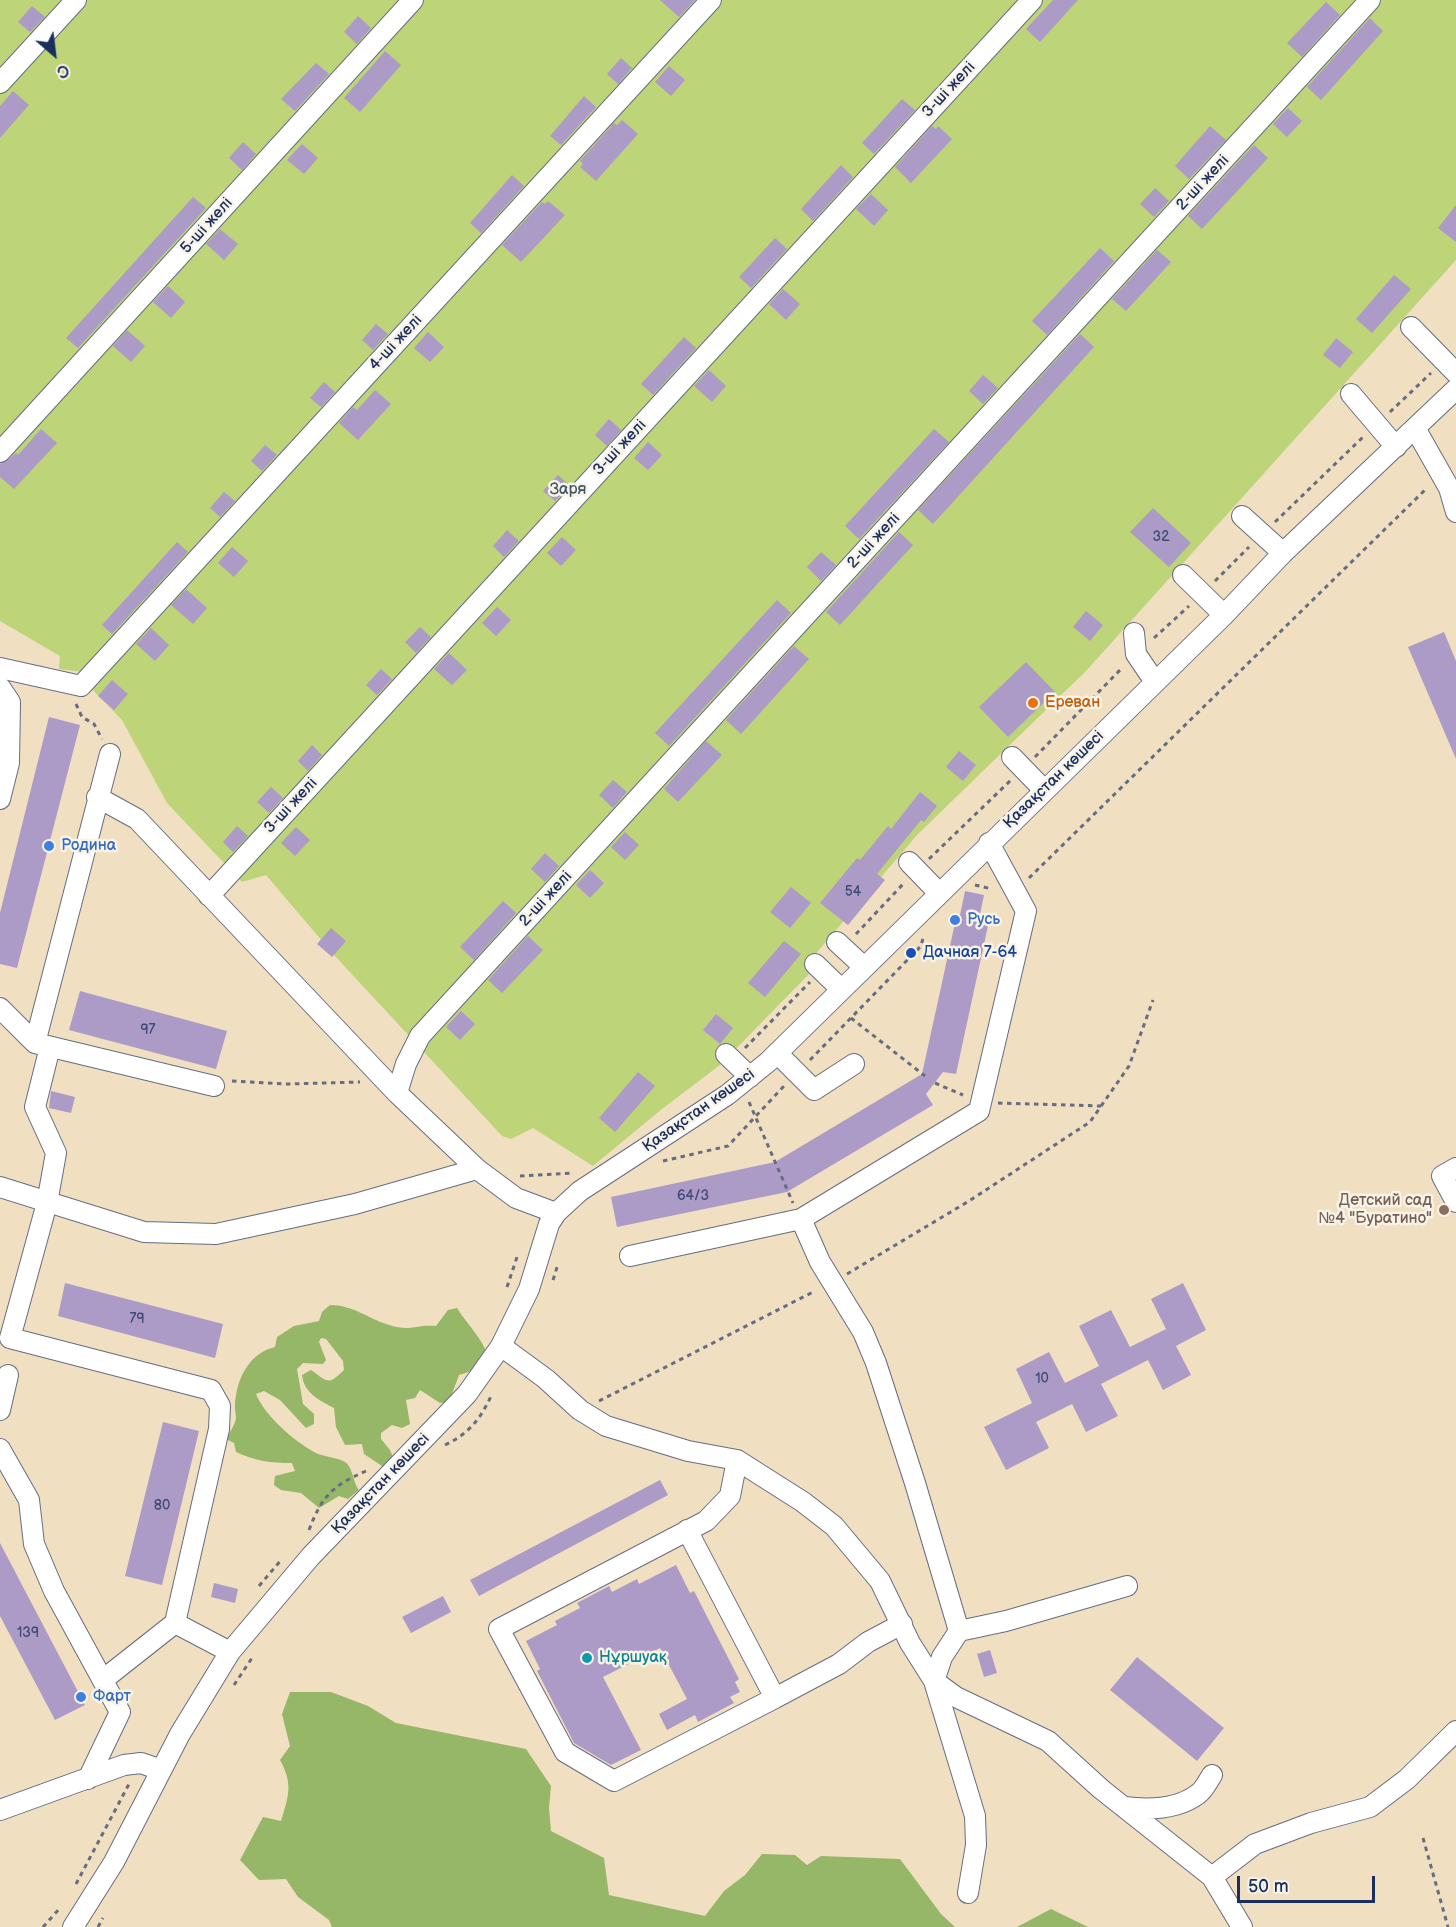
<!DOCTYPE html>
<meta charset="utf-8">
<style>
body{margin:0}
#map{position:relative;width:1456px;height:1927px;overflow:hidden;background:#f1dfc1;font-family:"Balsamiq Sans",sans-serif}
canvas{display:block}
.north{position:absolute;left:24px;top:24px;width:60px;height:60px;-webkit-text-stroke:4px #f7f3e8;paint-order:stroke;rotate:152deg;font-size:16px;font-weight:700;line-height:24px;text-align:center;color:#1b2f5e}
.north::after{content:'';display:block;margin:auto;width:21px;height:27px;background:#1b2f5e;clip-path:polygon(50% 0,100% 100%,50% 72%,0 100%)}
.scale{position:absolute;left:1237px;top:1876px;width:138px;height:27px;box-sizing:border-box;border:3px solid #1b2f5e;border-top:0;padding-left:8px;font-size:18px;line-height:21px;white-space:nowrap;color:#1b2f5e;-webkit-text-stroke:4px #f7f3e8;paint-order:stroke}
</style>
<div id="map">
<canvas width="1456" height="1927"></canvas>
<div class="north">С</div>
<div class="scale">50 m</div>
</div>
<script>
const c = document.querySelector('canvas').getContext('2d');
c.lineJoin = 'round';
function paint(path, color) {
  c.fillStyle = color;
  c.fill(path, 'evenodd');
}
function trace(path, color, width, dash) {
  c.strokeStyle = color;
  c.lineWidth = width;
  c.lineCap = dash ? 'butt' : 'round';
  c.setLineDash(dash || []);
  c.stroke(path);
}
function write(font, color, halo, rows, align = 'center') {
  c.font = font + ' "Balsamiq Sans",sans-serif';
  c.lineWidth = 5;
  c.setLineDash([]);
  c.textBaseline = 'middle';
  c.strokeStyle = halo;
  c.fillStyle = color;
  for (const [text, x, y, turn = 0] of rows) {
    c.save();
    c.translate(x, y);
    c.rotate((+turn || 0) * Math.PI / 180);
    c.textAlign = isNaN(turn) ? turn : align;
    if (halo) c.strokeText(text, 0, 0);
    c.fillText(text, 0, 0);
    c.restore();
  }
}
paint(new Path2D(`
 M 0,0 L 1456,0 L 1456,260 L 1086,671 L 917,835 L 807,964 L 809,974 L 720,1065 L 662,1109 L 593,1166 L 533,1128 L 511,1139 L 502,1136 L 334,955 L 266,875 L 242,882 L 167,803 L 122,720 L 91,688 L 92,673 L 59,669 L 60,656 L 0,621 Z`), '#bdd478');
paint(new Path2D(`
 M 330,1305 C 353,1305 367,1318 389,1325 C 411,1332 416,1324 436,1326 L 448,1310 L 457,1308 C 468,1326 486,1341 489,1362 L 482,1368 L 459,1375 L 449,1402 L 440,1403 L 420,1390 L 415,1398 L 406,1400 L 410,1424 L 402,1428 L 392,1425 L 381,1433 L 381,1439 L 390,1450 L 396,1464 L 388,1470 L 364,1454 L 362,1444 L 345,1445 L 336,1427 L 334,1408 C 319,1400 304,1393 302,1375 L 311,1370 C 328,1382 328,1386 344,1370 L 343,1361 L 326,1339 L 321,1338 L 319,1342 L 326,1360 L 323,1364 L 303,1363 L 297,1369 L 303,1404 L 314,1414 L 314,1424 L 306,1428 L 280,1400 L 264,1391 L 256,1394 C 265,1416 293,1440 314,1452 C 323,1457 336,1457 345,1462 C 353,1467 353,1483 359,1490 L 348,1499 L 339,1496 L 319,1508 L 301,1493 L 281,1490 L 274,1485 L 275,1476 L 295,1471 L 292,1463 C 271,1463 255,1461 236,1452 L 234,1443 L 226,1439 C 229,1433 235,1425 236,1418 C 236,1415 235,1411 235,1408 C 235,1382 248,1353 275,1347 L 277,1337 L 294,1326 L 319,1321 L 322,1312 Z
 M 290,1692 L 331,1692 L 368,1706 L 396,1723 L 526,1749 L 551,1786 L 549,1808 L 551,1831 L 604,1858 L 609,1895 L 705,1916 L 724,1891 L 745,1875 L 762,1854 L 795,1855 L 807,1865 L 821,1856 L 900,1859 L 941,1914 L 955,1927 L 332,1927 L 329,1920 L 298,1897 L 286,1879 L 259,1880 L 240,1860 L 263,1817 L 281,1821 C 289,1795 293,1784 280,1760 L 290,1746 L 282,1714 Z
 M 1051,1909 L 1088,1927 L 1017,1927 Z`), '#96b668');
paint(new Path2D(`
 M 660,0 L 695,0 L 679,17 Z
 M 1053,0 L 1078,0 L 1040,42 L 1026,29 Z
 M 1326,2 L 1340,15 L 1302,57 L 1287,43 Z
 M 32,6 L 45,17 L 30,32 L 18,22 Z
 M 358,16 L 371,28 L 357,44 L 344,32 Z
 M 1370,18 L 1383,31 L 1321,100 L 1307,87 Z
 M 385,51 L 401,65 L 360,112 L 344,98 Z
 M 621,58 L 632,68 L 618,84 L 607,74 Z
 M 316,63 L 329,74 L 295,111 L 281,99 Z
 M 669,66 L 685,80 L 671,96 L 655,82 Z
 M 13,91 L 29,105 L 0,138 L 0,106 Z
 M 584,96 L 596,107 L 561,145 L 550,136 Z
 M 902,99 L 915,110 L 874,154 L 862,143 Z
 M 1288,108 L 1302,121 L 1287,137 L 1273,124 Z
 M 622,120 L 638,134 L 596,181 L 580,167 L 583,164 L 580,161 L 614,123 L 617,125 Z
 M 932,126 L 936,129 L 938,126 L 952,139 L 911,183 L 895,167 Z
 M 1210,126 L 1226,140 L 1189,179 L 1175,166 Z
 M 243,142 L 256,154 L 242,170 L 229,158 Z
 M 302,144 L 318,158 L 304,174 L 287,160 Z
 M 1254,145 L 1268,158 L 1202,229 L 1188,216 Z
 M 841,165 L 853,177 L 813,221 L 801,209 Z
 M 512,175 L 524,186 L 481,233 L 470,223 Z
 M 1155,188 L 1169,201 L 1154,217 L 1140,204 Z
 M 871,194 L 888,210 L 874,226 L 856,209 Z
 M 193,197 L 206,208 L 78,348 L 66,338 Z
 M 548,201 L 565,215 L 521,262 L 502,245 L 542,202 L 545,204 Z
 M 1456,205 L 1456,242 L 1438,228 Z
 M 220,229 L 238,244 L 224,260 L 206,244 Z
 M 775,238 L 787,249 L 751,288 L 739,277 Z
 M 1100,248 L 1114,261 L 1047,335 L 1032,321 Z
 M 1157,250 L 1171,262 L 1126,311 L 1112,299 Z
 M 1394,275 L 1411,289 L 1372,333 L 1356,319 Z
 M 168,286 L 185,302 L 171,318 L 153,302 Z
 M 783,289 L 800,304 L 786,320 L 769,304 Z
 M 376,324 L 388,334 L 373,350 L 362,340 Z
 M 127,330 L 145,346 L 131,362 L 113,346 Z
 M 428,332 L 444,347 L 430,362 L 414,348 Z
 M 1080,334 L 1094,347 L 933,524 L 918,510 Z
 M 684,337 L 696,348 L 653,395 L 641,384 Z
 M 1336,338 L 1353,352 L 1340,368 L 1323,355 Z
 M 709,370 L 726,386 L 712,402 L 694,386 Z
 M 983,375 L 998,388 L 983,404 L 969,391 Z
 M 324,382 L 335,392 L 321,407 L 310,398 Z
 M 375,390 L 391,404 L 358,440 L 339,423 L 353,407 L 357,410 Z
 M 609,419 L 621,430 L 607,446 L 595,435 Z
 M 41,429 L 57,443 L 14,489 L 0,477 L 0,464 L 8,460 L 16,453 L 18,455 Z
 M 934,429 L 949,442 L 859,539 L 845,526 Z
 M 648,442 L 662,455 L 648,470 L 634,458 Z
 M 265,445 L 277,455 L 262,471 L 251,461 Z
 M 558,475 L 570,486 L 555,501 L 543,491 Z
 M 224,492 L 235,501 L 220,517 L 210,508 Z
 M 1153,508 L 1191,543 L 1169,567 L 1130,532 Z
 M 507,530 L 519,541 L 504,557 L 493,546 Z
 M 899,532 L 913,545 L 840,625 L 826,612 Z
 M 562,537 L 576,550 L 561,566 L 547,553 Z
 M 177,542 L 188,552 L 112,634 L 102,625 Z
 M 232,547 L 248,561 L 234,577 L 218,563 Z
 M 821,552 L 836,565 L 821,581 L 807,567 Z
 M 186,589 L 207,608 L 193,624 L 171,605 Z
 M 777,600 L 791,613 L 669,746 L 655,733 Z
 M 497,607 L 511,620 L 496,636 L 482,623 Z
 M 1086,611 L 1103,625 L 1090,641 L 1073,627 Z
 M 420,627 L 431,637 L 416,653 L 405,642 Z
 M 151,628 L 169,645 L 155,661 L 136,644 Z
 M 1444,632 L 1456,661 L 1456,759 L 1408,647 Z
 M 794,646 L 809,659 L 741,734 L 726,720 Z
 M 449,653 L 467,670 L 452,685 L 434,669 Z
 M 1026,662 L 1055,692 L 1008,737 L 979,707 Z
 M 381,669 L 392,679 L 377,695 L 366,685 Z
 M 112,680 L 128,694 L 114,710 L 98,696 Z
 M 49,717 L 80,725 L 17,968 L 0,964 L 0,913 Z
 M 706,741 L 722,755 L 678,802 L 664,789 Z
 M 312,745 L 322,755 L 308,771 L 298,761 Z
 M 959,751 L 976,765 L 963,781 L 946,767 Z
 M 613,780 L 627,792 L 613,808 L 599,795 Z
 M 271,787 L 283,798 L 269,813 L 257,802 Z
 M 920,792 L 937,806 L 924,822 L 921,820 L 877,874 L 885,880 L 848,925 L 820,903 L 857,858 L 860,860 L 888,826 L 891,829 Z
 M 237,826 L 248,836 L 233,852 L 223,842 Z
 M 296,827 L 310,840 L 295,856 L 281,843 Z
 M 625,832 L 639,845 L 625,860 L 611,847 Z
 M 545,853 L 559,866 L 545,882 L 531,869 Z
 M 590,870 L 604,883 L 590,898 L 576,885 Z
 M 791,887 L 811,903 L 790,928 L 770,912 Z
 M 965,891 L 984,895 L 979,919 L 989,921 L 956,1074 L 943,1072 L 926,1094 L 933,1105 L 787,1192 L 617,1227 L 611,1197 L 775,1162 L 922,1074 L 957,914 L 960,915 Z
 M 503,901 L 516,913 L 474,960 L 460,947 Z
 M 331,928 L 346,941 L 332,957 L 317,944 Z
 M 528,936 L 543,950 L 502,993 L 488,980 Z
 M 784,941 L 801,954 L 765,997 L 748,983 Z
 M 80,991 L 227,1031 L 216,1069 L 69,1030 Z
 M 461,1011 L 475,1024 L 460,1040 L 446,1027 Z
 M 716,1014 L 733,1028 L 720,1044 L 703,1030 Z
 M 638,1072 L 655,1086 L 615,1132 L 599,1118 Z
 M 51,1091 L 75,1097 L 71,1113 L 49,1108 Z
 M 65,1283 L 223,1324 L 215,1358 L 58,1316 Z
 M 1183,1283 L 1206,1330 L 1176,1346 L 1191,1375 L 1163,1390 L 1148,1360 L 1101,1384 L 1118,1416 L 1086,1432 L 1072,1404 L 1036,1422 L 1049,1448 L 1006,1470 L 984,1427 L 1032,1403 L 1016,1369 L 1049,1352 L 1065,1383 L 1099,1366 L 1079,1326 L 1111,1310 L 1130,1347 L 1166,1329 L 1151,1299 Z
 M 163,1422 L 199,1431 L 162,1585 L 125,1576 Z
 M 660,1480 L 668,1495 L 479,1596 L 470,1580 Z
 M 0,1543 L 85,1705 L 55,1720 L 0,1616 Z
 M 676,1565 L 690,1593 L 694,1591 L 739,1679 L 735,1682 L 740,1692 L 730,1697 L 734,1703 L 698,1722 L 695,1715 L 667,1730 L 659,1714 L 687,1699 L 660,1648 L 603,1677 L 641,1750 L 611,1765 L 574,1743 L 537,1671 L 540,1669 L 526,1641 L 557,1625 L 555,1621 L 580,1608 L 577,1603 L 609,1586 L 612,1592 L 637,1579 L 639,1584 Z
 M 214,1583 L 238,1589 L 235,1603 L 211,1597 Z
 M 443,1596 L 451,1612 L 411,1633 L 402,1617 Z
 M 990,1650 L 997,1673 L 984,1677 L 977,1654 Z
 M 1137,1657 L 1224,1728 L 1197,1761 L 1110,1690 Z`), '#ad9bc7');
const minor = new Path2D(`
 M 0,83 L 76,0
 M 1411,327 L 1456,373
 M 1351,394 L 1396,447
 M 1415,428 L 1449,488 L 1456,512
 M 0,452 L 413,0
 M 1242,516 L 1283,553
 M 1183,575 L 1224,615
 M 1134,633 L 1136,654 L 1155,682
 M 0,668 L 81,686 L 711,0
 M 0,687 L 10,702 L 9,763 L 0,799
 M 110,754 L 35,1043 L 214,1086
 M 1012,757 L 1044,790
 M 97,797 L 137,819 L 397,1093 L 477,1169
 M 909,862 L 939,893
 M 209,896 L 1032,0
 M 837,942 L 864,967
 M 815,964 L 841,989
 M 0,1008 L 35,1043
 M 50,1047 L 35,1107 L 56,1153 L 47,1203 L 10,1338 L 211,1390 L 220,1406 L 219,1429 L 175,1623
 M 777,1053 L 814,1090 L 854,1064
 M 726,1054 L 750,1077
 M 397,1093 L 406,1064 L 420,1036 L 1370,0
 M 1456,1168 L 1442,1176 L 1456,1202
 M 0,1187 L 144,1232 L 216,1234 L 355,1204 L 477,1169 L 516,1198 L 556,1213
 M 801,1219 L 820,1262 L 863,1332 L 876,1363 L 915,1483 L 959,1631 L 1006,1621 L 1127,1586
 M 630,1256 L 801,1219 L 979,1111 L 1026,911 L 989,843
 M 501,1346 L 546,1379 L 580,1410 L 606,1426 L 688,1451 L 737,1460 L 803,1502 L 834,1526 L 880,1581 L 910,1643 L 934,1681 L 956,1697 L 1048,1741 L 1101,1789 L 1212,1877 L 1242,1927
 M 0,1410 L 8,1375
 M 0,1449 L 29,1500 L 34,1544 L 54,1591 L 120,1712 L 88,1779
 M 737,1460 L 730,1496 L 706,1521 L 499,1629 L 565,1752 L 614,1781 L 775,1698
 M 687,1530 L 775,1698 L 839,1664 L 868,1642 L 902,1624
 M 959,1631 L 942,1657 L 934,1681 L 975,1816 L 976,1845 L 968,1893
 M 104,1679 L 175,1623 L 230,1652
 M 1124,1807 C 1148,1810 1177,1810 1198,1794 C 1204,1790 1208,1781 1212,1775
 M 0,1810 L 124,1765 L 141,1763 L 161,1770
 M 1212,1877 L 1255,1844 L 1311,1823 L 1370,1807 L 1407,1779 L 1456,1731
 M 73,1927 L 114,1862 L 180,1734 L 230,1652 L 311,1556 L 467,1394 L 501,1346 L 529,1289 L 549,1224 L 556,1213 L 580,1191 L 727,1095 L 768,1062 L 1224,615 L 1283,553 L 1456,389`);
trace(minor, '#666d81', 22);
trace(new Path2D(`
 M 1390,412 L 1431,373
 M 1275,522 L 1363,437
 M 1215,581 L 1249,547
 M 1154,638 L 1189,606
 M 76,704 L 82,717 L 94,724 L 102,739
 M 1035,757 L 1123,667
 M 929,859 L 1011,780
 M 1029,878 L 1427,488
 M 975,885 L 992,889
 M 856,934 L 905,882
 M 851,1018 L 925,1076
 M 745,1048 L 810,982
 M 810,1060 L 921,946 L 923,938
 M 232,1081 L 288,1084 L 360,1082
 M 935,1083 L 963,1095
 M 749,1102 L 793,1203
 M 998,1103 L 1101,1106
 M 663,1161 L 728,1146 L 784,1086
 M 520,1176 L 573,1173
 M 847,1274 L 969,1201 L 1090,1122 L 1129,1066 L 1153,1000
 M 553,1280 L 558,1264
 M 507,1287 L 517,1257
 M 599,1401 L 815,1291
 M 445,1445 C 470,1433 481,1418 492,1394
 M 309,1530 C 322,1496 332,1486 366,1471
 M 259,1586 L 282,1559
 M 234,1685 L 252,1658
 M 1423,1838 L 1448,1927
 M 76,1884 L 129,1784
 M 43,1927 L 61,1907
 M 98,1927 L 103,1918`), '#666d81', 3, [4.5, 4.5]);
trace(minor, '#fff', 20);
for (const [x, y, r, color] of [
 [1033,703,6,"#e8710a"],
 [49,846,6,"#3f7fe0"],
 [955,920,6,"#3f7fe0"],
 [911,953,6,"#1a4fb4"],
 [1444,1210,6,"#8d6e63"],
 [587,1658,6,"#0f9aa8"],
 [81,1697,6,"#3f7fe0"]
]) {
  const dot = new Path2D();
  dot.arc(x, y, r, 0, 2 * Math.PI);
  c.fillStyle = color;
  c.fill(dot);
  trace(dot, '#f7f3e8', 2);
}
write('14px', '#404a78', null, [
 ["32",1161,537],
 ["54",853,892],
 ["97",148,1030],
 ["64/3",693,1196],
 ["79",137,1319],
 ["10",1042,1379],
 ["80",162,1506],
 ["139",28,1633]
]);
write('16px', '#1b2f5e', '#f7f3e8', [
 ["3-ші желі",949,90,-47],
 ["2-ші желі",1203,183,-47],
 ["5-ші желі",207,226,-48],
 ["4-ші желі",396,343,-47],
 ["3-ші желі",620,448,-47],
 ["2-ші желі",874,541,-47],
 ["Қазақстан көшесі",1054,780,-44],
 ["3-ші желі",291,806,-47],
 ["2-ші желі",546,899,-47],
 ["Қазақстан көшесі",699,1111,-35],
 ["Қазақстан көшесі",381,1484,-46]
]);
write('16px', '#445864', '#f7f3e8', [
 ["Заря",568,490]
]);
write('16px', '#c56008', '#f7f3e8', [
 ["Ереван",1045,703]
], 'left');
write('16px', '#366cbe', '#f7f3e8', [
 ["Родина",61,846],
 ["Русь",967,920],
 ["Фарт",93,1697]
], 'left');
write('16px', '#164399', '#f7f3e8', [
 ["Дачная 7-64",923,953]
], 'left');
write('16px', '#785e54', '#f7f3e8', [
 ["Детский сад",1432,1201],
 ["№4 \"Буратино\"",1432,1219]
], 'right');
write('16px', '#0d838f', '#f7f3e8', [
 ["Нұршуақ",599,1658]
], 'left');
</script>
